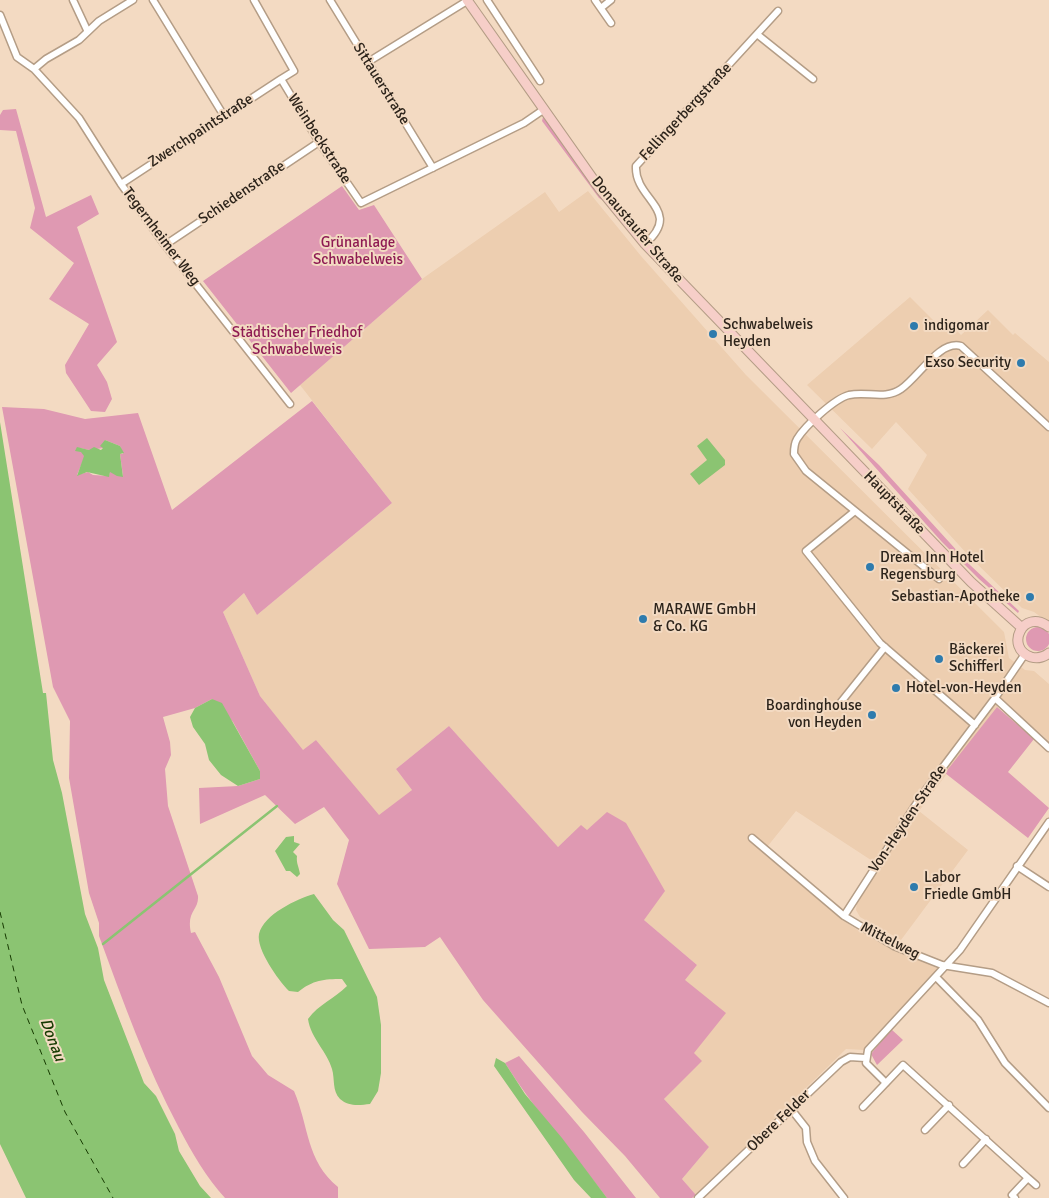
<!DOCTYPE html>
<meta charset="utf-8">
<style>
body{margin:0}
canvas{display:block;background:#f3dac2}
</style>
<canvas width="1049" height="1198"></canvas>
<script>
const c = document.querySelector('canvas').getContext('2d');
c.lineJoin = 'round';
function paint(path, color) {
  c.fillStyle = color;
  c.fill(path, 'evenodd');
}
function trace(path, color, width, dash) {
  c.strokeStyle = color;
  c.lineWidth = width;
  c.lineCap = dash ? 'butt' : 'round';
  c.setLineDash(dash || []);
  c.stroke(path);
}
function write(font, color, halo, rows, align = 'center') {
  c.font = font + ' Signika,sans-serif';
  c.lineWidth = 4;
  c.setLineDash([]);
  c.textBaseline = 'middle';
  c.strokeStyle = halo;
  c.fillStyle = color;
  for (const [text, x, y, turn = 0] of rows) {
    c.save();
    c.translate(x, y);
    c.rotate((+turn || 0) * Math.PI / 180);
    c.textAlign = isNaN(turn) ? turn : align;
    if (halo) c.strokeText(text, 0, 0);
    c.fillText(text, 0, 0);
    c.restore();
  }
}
paint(new Path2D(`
 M 588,191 L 641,256 L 746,375 L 1004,632 L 1009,658 L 1025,670 L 1034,671 L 1049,684 L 1049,741 L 1002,700 L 919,811 L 968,850 L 901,940 L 860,917 L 856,910 L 857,903 L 880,866 L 796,811 L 763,852 L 840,918 L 859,931 L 939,969 L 864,1050 L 846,1049 L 696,1195 L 682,1179 L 709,1147 L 664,1099 L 701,1061 L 693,1053 L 685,980 L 697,965 L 644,920 L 607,813 L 586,831 L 581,826 L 558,847 L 449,726 L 396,769 L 412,790 L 379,816 L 316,740 L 303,751 L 260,696 L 223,612 L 244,593 L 257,615 L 392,503 L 300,385 L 422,279 L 545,192 L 559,212 Z
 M 910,297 L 939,326 L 946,319 L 961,335 L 988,310 L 1013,335 L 1015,333 L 1049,362 L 1049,623 L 1034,612 L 1022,608 L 968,555 L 908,489 L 927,455 L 896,422 L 872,449 L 807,385 Z`), '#edceb0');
paint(new Path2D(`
 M 16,109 L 46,217 L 91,195 L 99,214 L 77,227 L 117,342 L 97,365 L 107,382 L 112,399 L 105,412 L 91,411 L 66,373 L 65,365 L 89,324 L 49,299 L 74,263 L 30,228 L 35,208 L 16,131 L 0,130 L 0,115 L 3,110 Z
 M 543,117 L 546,119 L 604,201 L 599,198 L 542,121 Z
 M 342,186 L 359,210 L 374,205 L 422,279 L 291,393 L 203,281 Z
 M 312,401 L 392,503 L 257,615 L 244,593 L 223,612 L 260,696 L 303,750 L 316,740 L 379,815 L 412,790 L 396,769 L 449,726 L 558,847 L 581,825 L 587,830 L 607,812 L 626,823 L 665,891 L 644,920 L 697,965 L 685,980 L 726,1013 L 694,1053 L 702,1061 L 664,1099 L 709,1147 L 682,1179 L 696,1195 L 692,1198 L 660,1198 L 625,1156 L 582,1112 L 483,1000 L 440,937 L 425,947 L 369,949 L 337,884 L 349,840 L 324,807 L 295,824 L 265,795 L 200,824 L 199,788 L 238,786 L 260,779 L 260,771 L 233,722 L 212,699 L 195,708 L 163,717 L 170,742 L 171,755 L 165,769 L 168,806 L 198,896 C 199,911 186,911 191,933 L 195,932 L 219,977 L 252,1056 L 268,1075 L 294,1091 C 309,1126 306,1161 338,1187 L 338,1198 L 225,1198 C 206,1177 192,1153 179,1128 C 146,1066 123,1001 99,936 L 99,923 L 89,893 L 69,778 L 70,721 L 53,687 L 2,407 L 44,409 L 85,419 L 138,413 L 172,510 ZM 105,440 L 120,446 L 123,454 L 120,454 L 123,476 L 110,471 L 109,476 L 93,475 L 88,472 L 77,475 L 85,456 L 80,448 L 89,450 L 104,448 Z
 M 840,428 L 879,465 L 970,565 L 1019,611 L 1018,613 L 979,579 L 942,542 Z
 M1026 639a12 12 0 1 1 24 0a12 12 0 1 1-24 0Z
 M 997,707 L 1034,739 L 1008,772 L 1049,808 L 1028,838 L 945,773 Z
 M 891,1029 L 903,1040 L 877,1065 L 871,1054 Z
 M 519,1056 L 584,1132 L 636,1198 L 607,1198 C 573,1153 535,1111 505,1063 Z`), '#df99b2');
paint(new Path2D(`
 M 0,422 L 43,693 L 46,693 L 53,760 L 62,793 L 85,914 L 98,948 L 104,980 L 144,1083 L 156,1096 L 175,1134 L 179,1151 L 200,1186 L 211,1198 L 26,1198 L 0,1144 Z
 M 707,438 L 725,460 L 725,465 L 699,485 L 690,474 L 707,460 L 697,446 Z
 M 105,440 L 120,446 L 124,453 L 120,454 L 123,477 L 117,476 L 110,472 L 109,477 L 87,472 L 77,476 L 84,456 L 81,452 L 75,451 L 77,447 L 89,450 L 94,447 L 101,450 L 103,448 L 100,446 Z
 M 212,699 L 222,703 L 260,771 L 260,779 L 238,786 L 221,775 L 209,760 L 205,744 L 193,727 L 190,717 L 195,708 Z
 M 294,836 L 294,842 L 300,844 L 293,852 L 297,856 C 296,863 299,867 300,874 L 297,877 L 290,871 L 286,871 L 275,851 L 286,837 Z
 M 314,894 L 333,920 L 344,930 L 377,997 L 381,1025 L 381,1073 L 378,1091 L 370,1104 C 360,1105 349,1107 340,1099 C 332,1091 335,1079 332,1069 C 327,1051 311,1039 308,1019 C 319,1004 334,999 347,986 L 342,979 C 324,979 313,980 298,992 L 289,991 C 278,980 256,949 259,934 C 264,914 297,899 314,894 Z
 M 496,1058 L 505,1063 L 525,1094 L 562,1138 L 607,1198 L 591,1198 L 574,1180 L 494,1066 Z`), '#8bc472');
trace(new Path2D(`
 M 103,944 L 277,806`), '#8bc472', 2.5);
trace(new Path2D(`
 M 0,912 L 22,1005 L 65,1112 L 113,1198`), '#163a00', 1, [6, 5]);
const minor = new Path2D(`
 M 73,0 L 87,30
 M 153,0 L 224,116
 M 254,0 L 294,71 L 281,79 L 319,142 L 361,203 L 524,123 L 543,110
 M 330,0 L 433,168
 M 487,0 L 540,81
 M 595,0 L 611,23
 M 601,8 L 611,0
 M 0,15 L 17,57 L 34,69 L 79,118 L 121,184 L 165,245 L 290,404
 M 758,35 L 813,79
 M 368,62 L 467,1
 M 34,69 L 46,59 L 79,40 L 99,21 L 133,0
 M 121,184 L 281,79
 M 645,244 C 684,210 634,200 636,166 L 778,11
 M 165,245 L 319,142
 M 855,511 L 806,551 L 880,643 L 975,725
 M 939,579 L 806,471 L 794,454 C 794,449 794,444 797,439 C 805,426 834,399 849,395 C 867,391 885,400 901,389 C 919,377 939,340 961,346 L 1049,427
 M 995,698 L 1049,748
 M 841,702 L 885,647
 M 752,838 L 844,916 L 894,946 L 942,965 L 992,973 L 1049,1003
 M 1017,866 L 1049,887
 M 844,916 L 922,795 L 995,698 L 1025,654
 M 936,977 L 978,1020 L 1005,1063 L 1049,1108
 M 886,1083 L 866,1063 L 868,1050 L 960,950 L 1049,822
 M 863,1107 L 903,1065 L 1028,1178 L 1012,1195 L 1015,1198
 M 791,1109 L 806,1128 L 807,1142 L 815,1161 L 844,1198
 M 925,1130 L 949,1105
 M 963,1164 L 986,1139
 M 1028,1178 L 1036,1185
 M 698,1198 L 841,1062 L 850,1057 L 865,1058`);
const secondary = new Path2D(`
 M 467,0 L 600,189 L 645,244 L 971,582 L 1022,628
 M 1049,627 C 1023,607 1004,648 1031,657 C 1038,659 1044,657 1049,653`);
trace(minor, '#b49d86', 9);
trace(secondary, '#b49d86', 11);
trace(minor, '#fff', 6);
trace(secondary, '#f6cec8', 9);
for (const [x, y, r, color] of [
 [914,326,5,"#2e7bad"],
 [713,334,5,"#2e7bad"],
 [1021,363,5,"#2e7bad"],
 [870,567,5,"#2e7bad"],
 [1030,597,5,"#2e7bad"],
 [643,619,5,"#2e7bad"],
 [939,659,5,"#2e7bad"],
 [896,688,5,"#2e7bad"],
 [872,715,5,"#2e7bad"],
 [914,887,5,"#2e7bad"]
]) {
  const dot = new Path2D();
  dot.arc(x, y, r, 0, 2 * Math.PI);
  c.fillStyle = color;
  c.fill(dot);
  trace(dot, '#f3dac2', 2);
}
write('15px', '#2d241b', '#f3dac2', [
 ["Sittauerstraße",381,84,58],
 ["Fellingerbergstraße",686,112,-47],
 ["Zwerchpaintstraße",201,131,-33],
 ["Weinbeckstraße",319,139,57],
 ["Schiedenstraße",242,193,-34],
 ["Donaustaufer Straße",637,230,50],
 ["Tegernheimer Weg",161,237,53],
 ["Hauptstraße",894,503,46],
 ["Von-Heyden-Straße",908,819,-56],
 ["Mittelweg",890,941,27],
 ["Obere Felder",779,1121,-44]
]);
write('15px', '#8e1b53', '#f3dac2', [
 ["Grünanlage",358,243],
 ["Schwabelweis",358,260],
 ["Städtischer Friedhof",297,333],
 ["Schwabelweis",297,350]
]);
write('15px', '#2d241b', '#f3dac2', [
 ["Schwabelweis",723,325],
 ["Heyden",723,342],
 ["indigomar",924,326],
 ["Exso Security",1011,363,"right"],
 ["Dream Inn Hotel",880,558],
 ["Regensburg",880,575],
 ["Sebastian-Apotheke",1020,597,"right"],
 ["MARAWE GmbH",653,610],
 ["& Co. KG",653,627],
 ["Bäckerei",949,650],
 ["Schifferl",949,667],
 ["Hotel-von-Heyden",906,688],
 ["Boardinghouse",862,706,"right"],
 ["von Heyden",862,723,"right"],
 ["Labor",924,878],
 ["Friedle GmbH",924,895]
], 'left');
write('italic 16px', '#163a00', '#f3dac2', [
 ["Donau",52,1040,69]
]);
</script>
